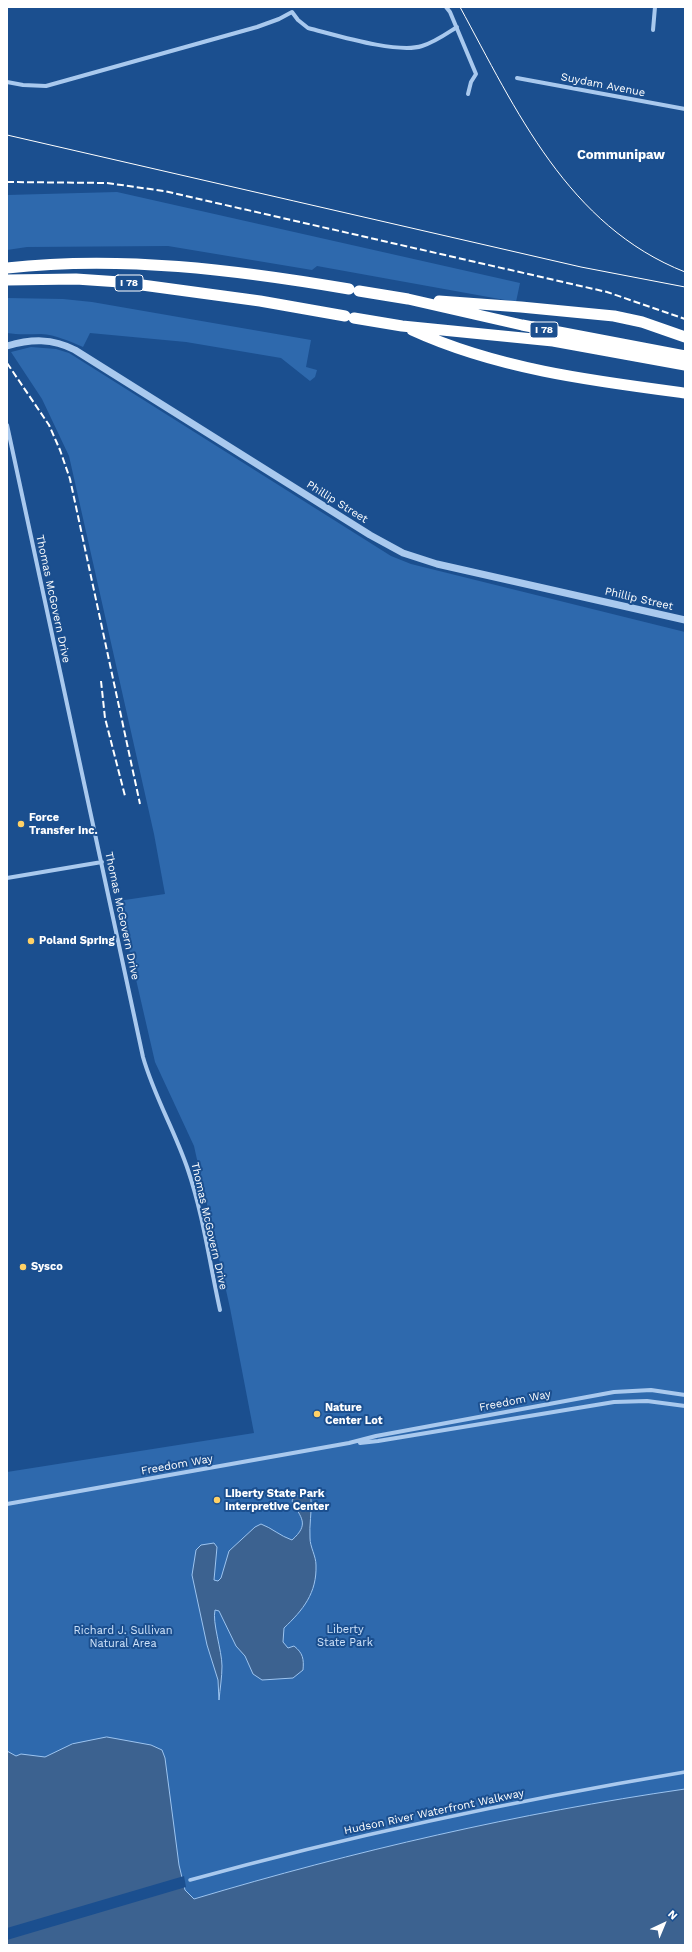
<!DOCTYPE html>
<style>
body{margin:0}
#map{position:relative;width:692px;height:1952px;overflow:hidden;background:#1b4f8f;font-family:"Work Sans",sans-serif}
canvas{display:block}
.frame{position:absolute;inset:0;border:8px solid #fff;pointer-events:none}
.north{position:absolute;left:644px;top:1904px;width:40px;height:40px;-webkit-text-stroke:3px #1b4f8f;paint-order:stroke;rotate:44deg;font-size:11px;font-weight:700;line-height:16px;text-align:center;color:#fff}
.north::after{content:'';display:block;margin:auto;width:14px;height:18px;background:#fff;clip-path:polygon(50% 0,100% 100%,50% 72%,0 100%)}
</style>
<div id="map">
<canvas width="692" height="1952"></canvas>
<div class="frame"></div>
<div class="north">N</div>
</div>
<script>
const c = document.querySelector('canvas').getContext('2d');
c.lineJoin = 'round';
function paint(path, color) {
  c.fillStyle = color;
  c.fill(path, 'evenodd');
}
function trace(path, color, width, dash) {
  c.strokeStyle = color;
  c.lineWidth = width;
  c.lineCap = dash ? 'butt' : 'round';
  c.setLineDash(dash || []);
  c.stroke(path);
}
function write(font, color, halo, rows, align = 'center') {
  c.font = font + ' "Work Sans",sans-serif';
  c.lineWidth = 4;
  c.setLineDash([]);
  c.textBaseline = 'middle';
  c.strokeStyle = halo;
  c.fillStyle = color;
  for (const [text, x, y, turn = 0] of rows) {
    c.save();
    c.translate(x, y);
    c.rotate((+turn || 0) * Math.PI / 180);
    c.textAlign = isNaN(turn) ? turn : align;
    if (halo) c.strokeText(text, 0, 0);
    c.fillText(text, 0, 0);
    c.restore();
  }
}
paint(new Path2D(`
 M 117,192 L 520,283 L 516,302 L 317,266 L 312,270 L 168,246 L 27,247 L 7,250 L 7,195 Z
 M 7,298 L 63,299 L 92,302 L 311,340 L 306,367 L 317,370 L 315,377 L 310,381 L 281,358 L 186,342 L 90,333 L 83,347 C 69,341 56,335 41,334 C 29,334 19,335 7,333 Z
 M 31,347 L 56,349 L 69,353 L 391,556 L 411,564 L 685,632 L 685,1789 C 519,1813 354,1851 194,1899 L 185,1890 L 179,1865 L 163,1763 L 7,1772 L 7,1472 L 254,1433 L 230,1308 L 194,1146 L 155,1062 L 118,901 L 165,894 L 154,834 L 69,456 L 42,399 L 11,352 Z`), '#2e69ad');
const water = new Path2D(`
 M 301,1495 L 307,1495 L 311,1499 C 312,1512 309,1525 310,1538 C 310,1547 316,1556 316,1565 C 317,1593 303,1610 284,1628 L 283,1642 L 288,1648 L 294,1646 C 303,1653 304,1659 303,1670 L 293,1678 L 262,1680 L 253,1674 L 245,1656 L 236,1646 L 219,1611 L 215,1610 C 212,1622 222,1651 222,1666 C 222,1677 220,1689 219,1700 L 218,1680 L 207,1645 L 192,1575 L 196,1550 L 201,1545 L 214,1543 L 217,1547 L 214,1580 L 218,1581 L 221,1578 L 229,1551 L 255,1527 L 261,1524 C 272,1528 280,1536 292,1540 C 310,1524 301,1518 292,1501 L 294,1497 Z
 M 107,1737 L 151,1745 L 162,1750 L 165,1758 L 179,1865 L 185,1890 L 194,1899 C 354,1851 519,1813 685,1789 L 685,1945 L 7,1945 L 7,1751 L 16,1756 L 21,1754 L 45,1757 L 72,1744 Z`);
paint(water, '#3c6290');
trace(water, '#9cc4f0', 1);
paint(new Path2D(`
 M 184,1876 L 186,1887 L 7,1940 L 7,1928 Z`), '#1b4f8f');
trace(new Path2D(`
 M 190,1880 C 353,1835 518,1800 685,1772`), '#a9c9ee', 3.5);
trace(new Path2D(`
 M 446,7 L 450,12 L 476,74 L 471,82 L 468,94
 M 653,30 L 655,7
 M 517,78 L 685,109
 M 7,82 L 23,85 L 46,86 L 257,27 L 279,19 L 292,12 L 298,20 L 308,28 C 336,35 397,54 422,46 C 435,42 446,34 457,27
 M 7,425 L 143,1057 C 154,1096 175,1131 188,1170 C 203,1214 210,1265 220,1310
 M 7,878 L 102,862
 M 360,1443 L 378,1441 L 614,1402 L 647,1401 L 685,1406
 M 7,1504 L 349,1443 L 376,1436 L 614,1392 L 651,1390 L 685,1395`), '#a9c9ee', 4);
trace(new Path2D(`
 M 7,346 C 31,339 52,338 75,350 L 370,535 L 403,553 L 437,564 L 685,620`), '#a9c9ee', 7);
trace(new Path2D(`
 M 7,268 C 120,255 237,270 349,289
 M 7,280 L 76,279 L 120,282 L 260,301 L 345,316
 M 359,291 L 408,299 L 522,325 L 685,356
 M 439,301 L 521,307 L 614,316 L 642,322 L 685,337
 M 354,318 L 402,326 L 553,341 L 685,365
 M 412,330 C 497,369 593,381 685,393`), '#fff', 11);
trace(new Path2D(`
 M 460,7 C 516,110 568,226 685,272
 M 7,135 L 581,267 L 685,287`), '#fff', 1);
trace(new Path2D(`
 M 7,182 L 107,183 L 164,191 L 607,292 L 685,319
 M 7,363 L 49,425 L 60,450 L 70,479 L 140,804
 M 101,681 L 105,718 L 125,796`), '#fff', 2, [7, 3]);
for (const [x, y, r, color] of [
 [21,824,4,"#ffd166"],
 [31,941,4,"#ffd166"],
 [23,1267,4,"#ffd166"],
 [317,1414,4,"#ffd166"],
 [217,1500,4,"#ffd166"]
]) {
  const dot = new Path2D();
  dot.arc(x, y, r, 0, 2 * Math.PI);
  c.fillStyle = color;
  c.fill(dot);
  trace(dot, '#1b4f8f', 1.5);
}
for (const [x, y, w] of [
 [129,283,28],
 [544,330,28]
]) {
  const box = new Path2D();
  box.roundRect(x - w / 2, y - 8, w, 16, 3);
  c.fillStyle = '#1b4f8f';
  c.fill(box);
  trace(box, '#fff', 1);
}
write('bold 10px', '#fff', null, [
 ["I 78",129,283],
 ["I 78",544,330]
]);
write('11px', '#fff', '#1b4f8f', [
 ["Suydam Avenue",603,85,11],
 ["Phillip Street",337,502,32],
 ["Thomas McGovern Drive",53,599,78],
 ["Phillip Street",639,599,13],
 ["Thomas McGovern Drive",122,916,78],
 ["Thomas McGovern Drive",209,1226,77],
 ["Freedom Way",515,1401,-11],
 ["Freedom Way",177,1465,-10],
 ["Hudson River Waterfront Walkway",434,1812,-12]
]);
write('bold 11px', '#fff', '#1b4f8f', [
 ["Force",29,818],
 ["Transfer Inc.",29,831],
 ["Poland Spring",39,941],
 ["Sysco",31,1267],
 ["Nature",325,1408],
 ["Center Lot",325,1421],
 ["Liberty State Park",225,1494],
 ["Interpretive Center",225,1507]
], 'left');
write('11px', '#cfe3fa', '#1b4f8f', [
 ["Liberty",345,1630],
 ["State Park",345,1643],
 ["Richard J. Sullivan",123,1631],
 ["Natural Area",123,1644]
]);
write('bold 13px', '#fff', '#1b4f8f', [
 ["Communipaw",621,155]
]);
</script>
